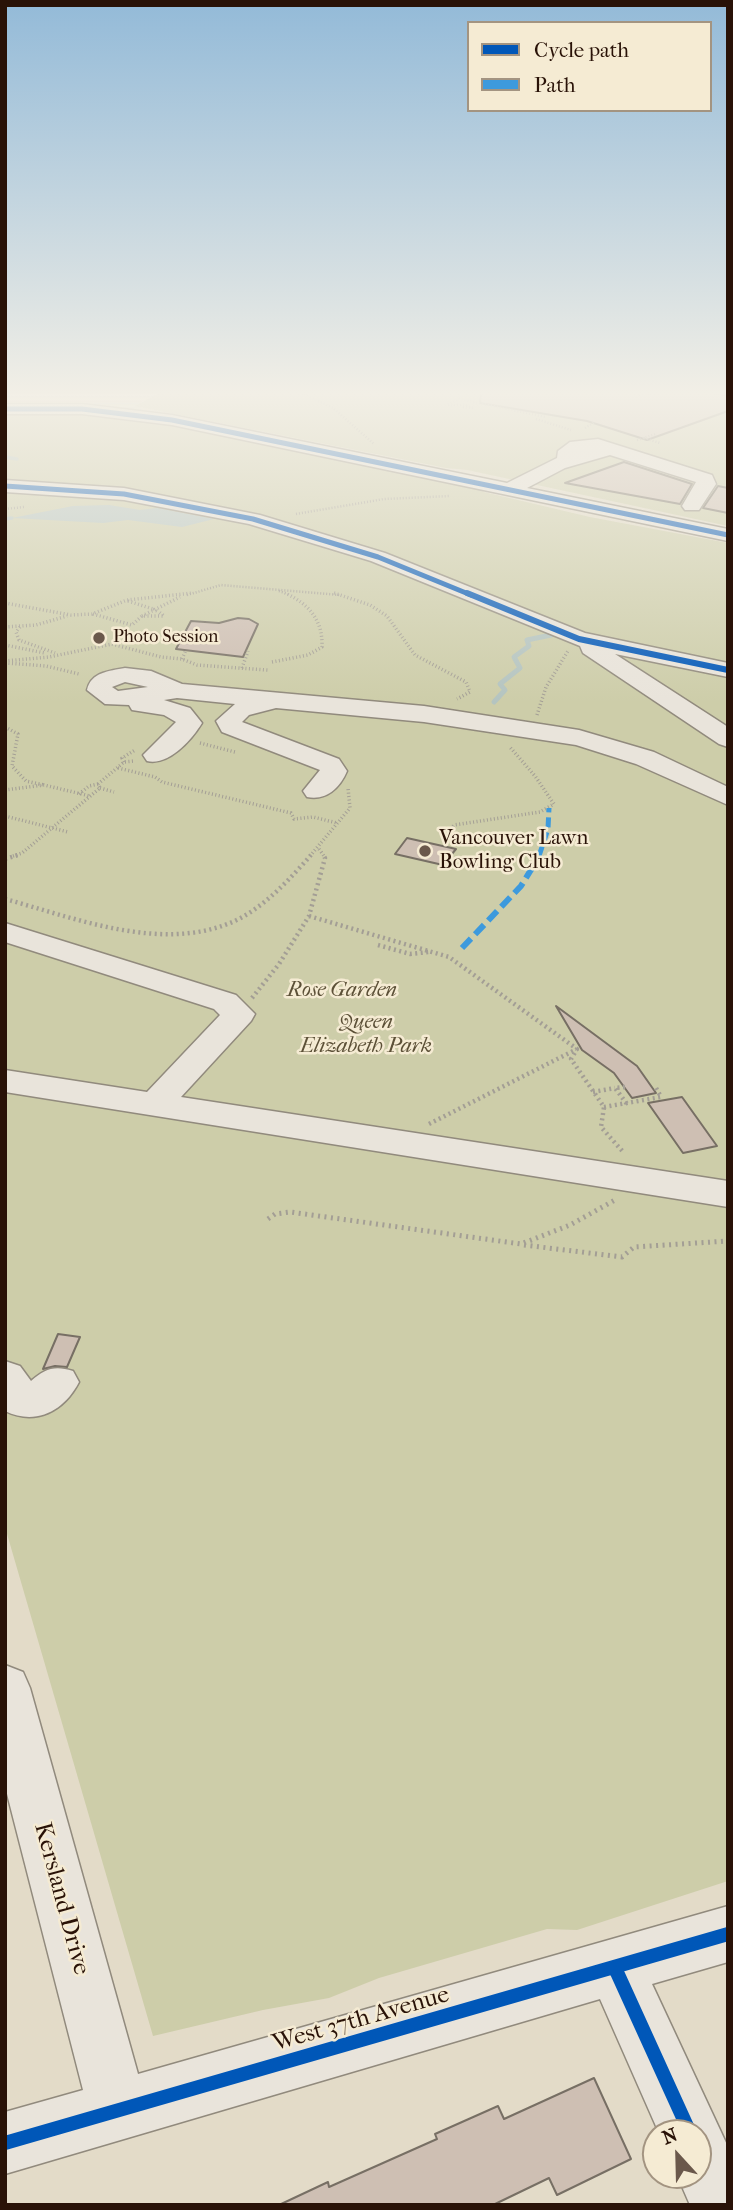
<!DOCTYPE html>
<style>
body{margin:0}
#map{position:relative;width:733px;height:2210px;overflow:hidden;background:#e3dbc8;font-family:"IM FELL French Canon",serif}
canvas{display:block}
.frame{position:absolute;inset:0;border:7px solid #291207;pointer-events:none}
.legend{position:absolute;left:467px;top:21px;width:245px;height:91px;box-sizing:border-box;background:#f5ebd3;border:2px solid #a39481;margin:0;padding:9px 12px;list-style:none;font-size:21px;color:#291207}
.legend li{display:flex;align-items:center;gap:14px;height:35px}
.legend b{width:35px;border:2px solid #a39481}
.north{position:absolute;left:642px;top:2119px;width:70px;height:70px;box-sizing:border-box;background:#f5ebd3;border:2px solid #a39481;border-radius:50%;rotate:338deg;font-size:19px;font-weight:700;line-height:28px;text-align:center;color:#291207}
.north::after{content:'';display:block;margin:auto;width:24px;height:32px;background:#6a584b;clip-path:polygon(50% 0,100% 100%,50% 72%,0 100%)}
</style>
<div id="map">
<canvas width="733" height="2210"></canvas>
<div class="frame"></div>
<ul class="legend">
<li><b style="height:9px;background:#0057b8"></b>Cycle path</li>
<li><b style="height:9px;background:#3d9add"></b>Path</li>
</ul>
<div class="north">N</div>
</div>
<script>
const c = document.querySelector('canvas').getContext('2d');
c.lineJoin = 'round';
function paint(path, color) {
  c.fillStyle = color;
  c.fill(path, 'evenodd');
}
function trace(path, color, width, dash) {
  c.strokeStyle = color;
  c.lineWidth = width;
  c.lineCap = dash ? 'butt' : 'round';
  c.setLineDash(dash || []);
  c.stroke(path);
}
function write(font, color, halo, rows, align = 'center') {
  c.font = font + ' "IM FELL French Canon",serif';
  c.lineWidth = 5;
  c.setLineDash([]);
  c.textBaseline = 'middle';
  c.strokeStyle = halo;
  c.fillStyle = color;
  for (const [text, x, y, turn = 0] of rows) {
    c.save();
    c.translate(x, y);
    c.rotate((+turn || 0) * Math.PI / 180);
    c.textAlign = isNaN(turn) ? turn : align;
    if (halo) c.strokeText(text, 0, 0);
    c.fillText(text, 0, 0);
    c.restore();
  }
}
paint(new Path2D(`
 M 161,393 L 728,393 L 728,526 L 467,470 L 446,468 L 134,406 Z
 M 5,411 L 50,411 L 138,418 L 481,488 L 484,492 L 590,517 L 728,543 L 728,1881 L 577,1930 L 547,1929 L 379,1978 L 329,1998 L 263,2010 L 153,2036 L 5,1527 Z`), '#cdcda9');
paint(new Path2D(`
 M 109,505 L 140,510 L 157,508 L 214,519 L 182,527 L 128,520 L 103,523 L 12,518 L 73,506 Z`), '#b4c4c0');
trace(new Path2D(`
 M 5,457 L 17,459
 M 5,519 L 12,518`), '#b4c4c0', 3.5);
trace(new Path2D(`
 M 494,702 L 505,690 L 500,684 L 520,668 L 514,657 L 529,646 L 527,640 L 551,635`), '#b4c4c0', 5);
const building = new Path2D(`
 M 481,393 L 715,393 L 728,396 L 728,411 L 647,440 L 587,421 L 480,403 Z
 M 624,462 L 692,484 L 680,504 L 565,483 Z
 M 718,486 L 728,488 L 728,513 L 703,508 Z
 M 238,618 L 249,619 L 258,624 L 243,657 L 176,649 L 191,621 L 219,623 Z
 M 407,838 L 456,849 L 443,865 L 395,854 Z
 M 556,1006 L 637,1066 L 656,1093 L 632,1098 L 614,1073 L 582,1050 Z
 M 682,1097 L 717,1146 L 683,1153 L 648,1103 Z
 M 58,1334 L 80,1337 L 67,1367 L 55,1366 L 43,1369 Z
 M 594,2078 L 631,2159 L 557,2195 L 549,2178 L 493,2205 L 279,2205 L 328,2182 L 329,2187 L 437,2139 L 435,2134 L 498,2106 L 504,2119 Z`);
paint(building, '#cebfb3');
trace(building, '#776f64', 2);
const minor = new Path2D(`
 M 5,404 L 82,404 L 172,415 L 507,483 L 557,458 L 558,451 L 570,442 L 598,439 L 712,475 L 716,484 L 699,510 L 685,510 L 682,506 L 696,482 L 610,455 L 565,468 L 527,488 L 728,529 L 728,541 L 172,425 L 82,414 L 5,414 Z
 M 5,480 L 124,488 L 260,515 L 385,553 L 585,633 L 728,663 L 728,677 L 615,654 L 728,727 L 728,747 L 719,744 L 583,653 L 580,646 L 371,561 L 249,524 L 124,500 L 5,492 Z
 M 125,668 L 151,671 L 182,684 L 424,706 L 579,730 L 654,752 L 728,787 L 728,805 L 636,764 L 576,745 L 424,722 L 276,708 L 249,715 L 242,722 L 339,759 L 347,771 C 340,788 326,801 307,797 L 303,791 L 320,770 L 222,732 L 216,721 L 235,704 L 177,698 L 164,700 L 190,708 L 202,723 C 191,741 168,766 147,761 L 143,755 L 176,722 L 164,715 L 132,710 L 129,705 L 105,704 L 87,690 C 91,672 109,671 125,668 ZM 125,682 L 148,687 L 118,691 L 112,687 Z
 M 5,923 L 236,995 L 255,1014 L 251,1021 L 181,1097 L 728,1181 L 728,1207 L 5,1092 L 5,1070 L 147,1092 L 220,1015 L 214,1009 L 5,942 Z
 M 5,1361 L 20,1366 L 31,1381 C 45,1369 54,1365 73,1371 L 79,1382 C 64,1411 36,1426 5,1411 Z
 M 5,1665 L 23,1672 L 30,1688 L 138,2074 L 728,1906 L 728,1962 L 652,1984 L 728,2147 L 728,2205 L 690,2205 L 677,2175 L 698,2175 L 698,2133 L 659,2133 L 600,1999 L 5,2174 L 5,2112 L 83,2090 L 5,1786 Z`);
trace(minor, '#918a7d', 3);
trace(new Path2D(`
 M 302,393 L 333,408 L 374,444
 M 635,393 L 636,396 L 656,393
 M 467,405 L 447,405 L 459,399 L 546,417
 M 463,407 L 474,408 L 467,406
 M 536,419 L 571,430
 M 585,428 L 595,422
 M 644,438 L 660,443
 M 637,440 L 656,434
 M 5,509 L 24,507
 M 296,514 L 384,499 L 450,496
 M 279,591 L 290,595
 M 187,595 L 221,585 L 340,595`), '#a39e95', 2.5, [1, 2]);
trace(new Path2D(`
 M 334,593 L 370,605 L 387,616 L 415,655 L 466,682 L 470,692 L 457,699
 M 128,601 L 153,609
 M 5,603 L 71,615 L 92,614 L 127,600 L 193,593
 M 93,614 L 132,625 L 142,616 L 164,616 L 159,612
 M 142,616 L 180,597
 M 5,627 L 36,625 L 67,616
 M 20,627 L 16,632 L 19,640 L 55,653
 M 5,645 L 45,653
 M 182,659 L 186,650
 M 5,661 L 49,657 L 112,644 L 161,657 L 182,659 L 197,665 L 268,670
 M 272,662 L 308,655 L 322,647 C 323,620 309,604 285,593
 M 5,663 L 46,666 L 79,674
 M 242,668 L 248,651
 M 537,715 L 546,687 L 568,651
 M 5,727 L 18,734 L 12,766 L 26,781 L 44,785
 M 200,743 L 235,752
 M 124,762 L 122,758 L 135,750
 M 118,768 L 155,777 L 162,782 L 291,813 L 294,819 L 313,817 L 337,823
 M 100,788 L 114,792
 M 5,790 L 44,785 L 90,796
 M 79,794 L 89,786 L 98,784
 M 5,816 L 68,832
 M 442,840 L 454,825 L 540,812 L 554,804 L 535,776 L 509,746
 M 319,849 L 324,856
 M 13,856 L 22,853 L 100,788 L 98,784 L 124,762 L 134,761
 M 310,856 L 350,808 L 348,788`), '#a39e95', 3.5, [1, 2.5]);
trace(new Path2D(`
 M 5,859 L 18,855
 M 5,899 C 75,918 159,952 230,923 C 262,910 289,880 311,855
 M 309,916 L 449,957 L 577,1049 L 571,1059 L 604,1107 L 601,1127 L 624,1153
 M 378,945 L 410,954 L 429,952
 M 252,998 L 279,964 L 309,916 L 325,858 L 323,855
 M 625,1087 L 615,1088 L 627,1104
 M 593,1092 L 615,1088
 M 604,1107 L 661,1097 L 656,1088 L 653,1089
 M 429,1124 L 577,1049`), '#a39e95', 4.5, [2, 3.5]);
trace(new Path2D(`
 M 268,1219 L 275,1214 L 290,1212 L 521,1244 L 570,1225 L 615,1200
 M 524,1245 L 622,1257 L 634,1247 L 728,1241`), '#a39e95', 5, [2, 4.5]);
paint(minor, '#e9e4db');
trace(new Path2D(`
 M 153,609 L 159,612`), '#a39e95', 3.5, [1, 2.5]);
trace(new Path2D(`
 M 539,856 L 548,829 L 549,808`), '#3d9add', 5, [10, 5]);
trace(new Path2D(`
 M 462,948 L 521,886 L 540,855`), '#3d9add', 6, [13, 6]);
trace(new Path2D(`
 M 5,409 L 82,409 L 172,420 L 728,535
 M 5,486 L 124,494 L 253,519 L 378,557 L 471,595`), '#0057b8', 5);
trace(new Path2D(`
 M 467,593 L 579,639 L 728,670`), '#0057b8', 6);
trace(new Path2D(`
 M 615,1968 L 690,2133
 M 5,2143 L 728,1934`), '#0057b8', 14);
const sky = c.createLinearGradient(0, 0, 0, 703);
sky.addColorStop(0, '#93bad8');
sky.addColorStop(0.56, '#f2efe6');
sky.addColorStop(1, '#f2efe600');
c.fillStyle = sky;
c.fillRect(0, 0, 733, 703);
for (const [x, y, r, color] of [
 [99,638,7,"#6a584b"],
 [425,851,7,"#6a584b"]
]) {
  const dot = new Path2D();
  dot.arc(x, y, r, 0, 2 * Math.PI);
  c.fillStyle = color;
  c.fill(dot);
  trace(dot, '#f5ebd3', 2.5);
}
write('18px', '#291207', '#f5ebd3', [
 ["Photo Session",113,638]
], 'left');
write('21px', '#291207', '#f5ebd3', [
 ["Vancouver Lawn",439,839],
 ["Bowling Club",439,863]
], 'left');
write('italic 21px', '#5c5037', '#f5ebd3', [
 ["Rose Garden",342,991],
 ["Queen",366,1023],
 ["Elizabeth Park",366,1047]
]);
write('24px', '#291207', '#f5ebd3', [
 ["Kersland Drive",61,1899,75],
 ["West 37th Avenue",361,2020,-16]
]);
</script>
